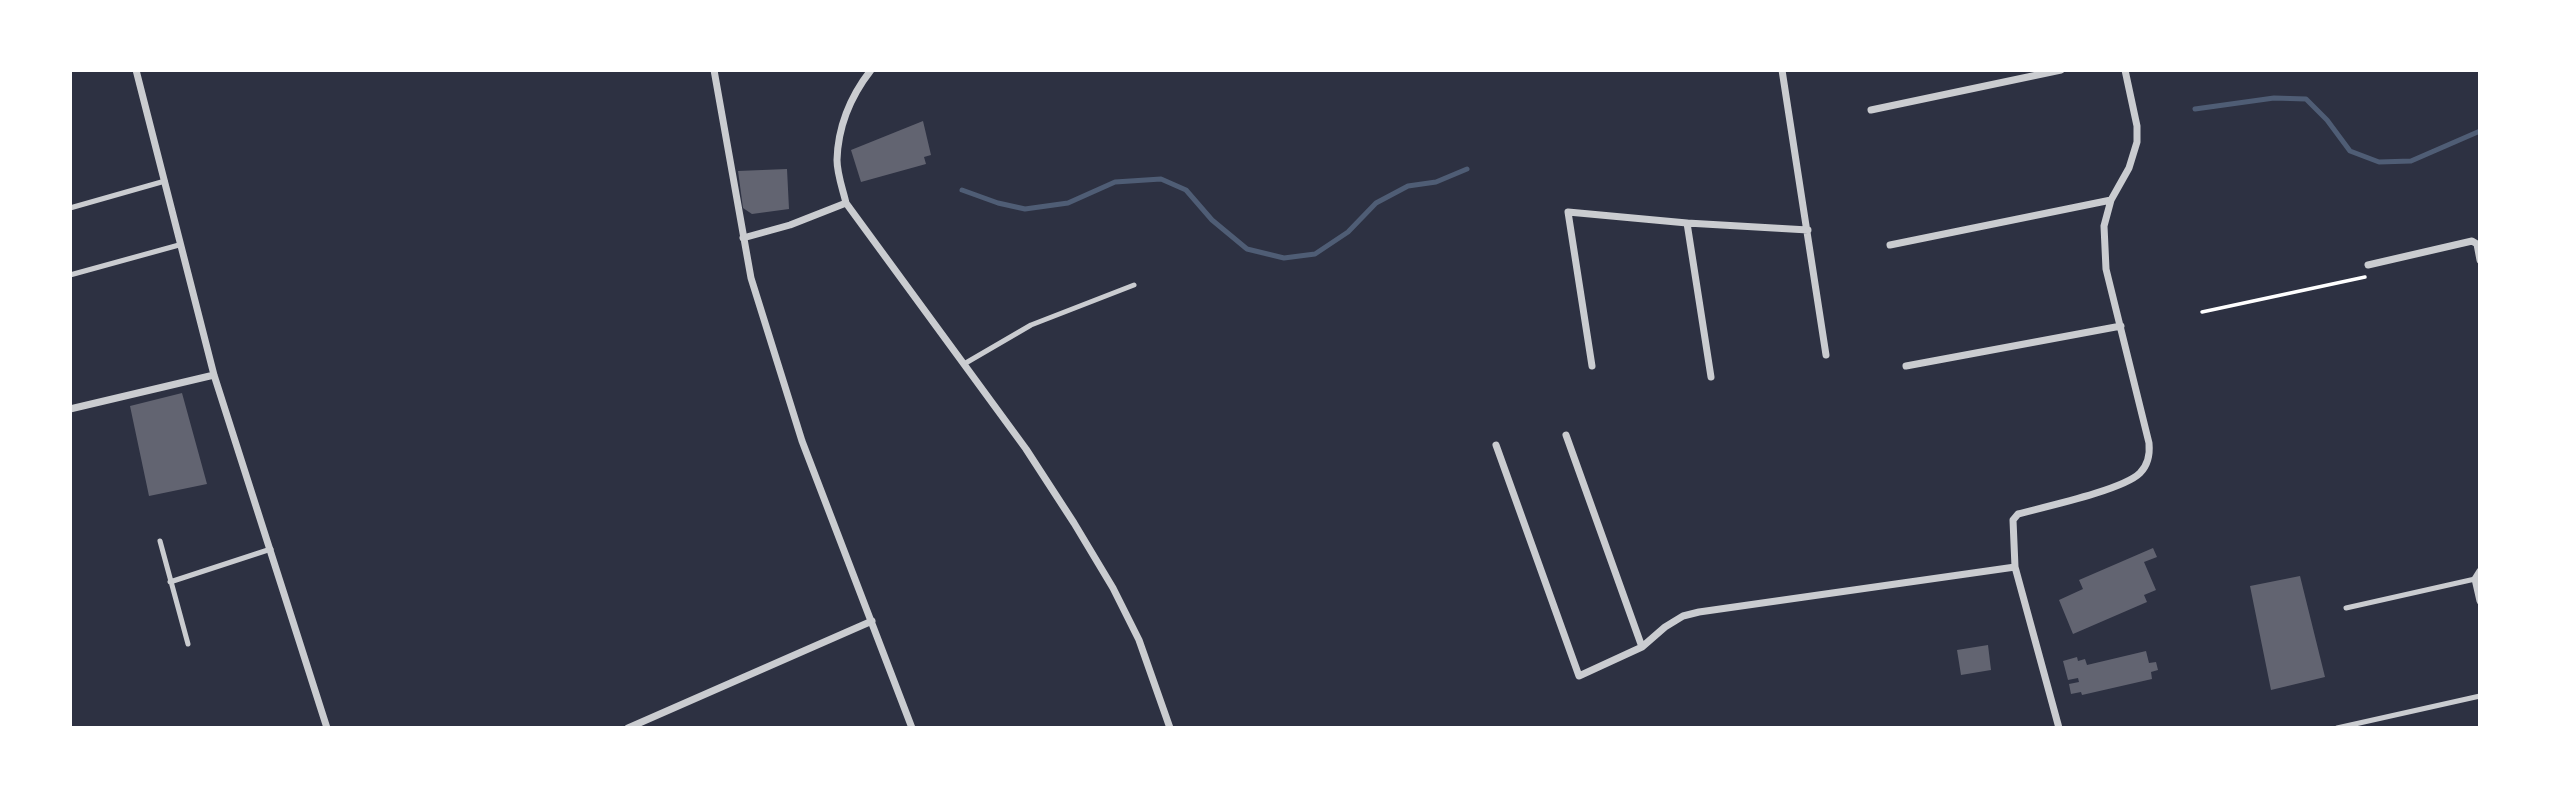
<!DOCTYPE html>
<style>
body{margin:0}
#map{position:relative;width:2550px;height:798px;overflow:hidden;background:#2d3142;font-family:Roboto,sans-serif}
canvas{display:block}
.frame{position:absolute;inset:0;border:72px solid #fff;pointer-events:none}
</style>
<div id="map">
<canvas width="2550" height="798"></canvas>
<div class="frame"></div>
</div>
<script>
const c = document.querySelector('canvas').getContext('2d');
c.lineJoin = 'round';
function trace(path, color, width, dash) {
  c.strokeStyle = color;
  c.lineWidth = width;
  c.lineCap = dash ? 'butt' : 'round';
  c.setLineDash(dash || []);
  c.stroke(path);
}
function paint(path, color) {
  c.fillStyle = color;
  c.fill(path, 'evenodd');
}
trace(new Path2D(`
 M 2195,109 L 2274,98 L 2306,99 L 2327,120 L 2350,151 L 2379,162 L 2411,161 L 2480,131
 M 962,190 L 998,203 L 1025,209 L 1068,203 L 1115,182 L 1161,179 L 1186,190 L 1212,220 L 1247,249 L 1284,258 L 1315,254 L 1348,232 L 1376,203 L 1408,186 L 1436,182 L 1467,169`), '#4f5d75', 5);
paint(new Path2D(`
 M 923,121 L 931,155 L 924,157 L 926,164 L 861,182 L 851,150 Z
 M 787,169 L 789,209 L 752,214 L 743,208 L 738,171 Z
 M 182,393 L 207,484 L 149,496 L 130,406 Z
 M 2153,548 L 2157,557 L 2144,562 L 2156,590 L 2144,595 L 2147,602 L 2073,634 L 2059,600 L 2083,589 L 2079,580 Z
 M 2300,576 L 2325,677 L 2271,690 L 2250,586 Z
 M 1988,645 L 1991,670 L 1961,675 L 1957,650 Z
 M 2146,651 L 2149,663 L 2156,662 L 2158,670 L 2151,672 L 2152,679 L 2082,695 L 2081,692 L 2071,694 L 2069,684 L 2079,682 L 2078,678 L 2068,680 L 2063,661 L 2077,657 L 2078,661 L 2085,659 L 2087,665 Z`), '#626471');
trace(new Path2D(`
 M 2202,312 L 2365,277`), '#fff', 3.5);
trace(new Path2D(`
 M 70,208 L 165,181
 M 70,275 L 179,245
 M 964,364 L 1031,325 L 1134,285
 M 160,541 L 188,644
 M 170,582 L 271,549
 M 2346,608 L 2475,579
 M 2337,728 L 2480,696`), '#caccd0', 5);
trace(new Path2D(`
 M 136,70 L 214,375 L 327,728
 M 714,70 L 751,278 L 802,441 L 912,728
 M 871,70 C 850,97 838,125 837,160 C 837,174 843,190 846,203 L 1026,449 L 1074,523 L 1113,588 L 1139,640 L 1170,728
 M 1782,70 L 1826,355
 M 1871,110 L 2061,70
 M 743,238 L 790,225 L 846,203
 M 1890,245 L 2111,200
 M 2368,265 L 2472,241 L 2477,244 L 2480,260
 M 1592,366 L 1568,212 L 1687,223
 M 1906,366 L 2121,326
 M 1711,377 L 1687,223 L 1808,230
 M 70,409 L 214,375
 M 1566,435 L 1642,647
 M 1496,445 L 1579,676 L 1642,647 L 1665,627 L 1683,616 L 1699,612 L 2015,567
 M 2480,571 L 2475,579 L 2480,601
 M 628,728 L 872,621
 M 2059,728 L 2015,567 L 2013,520 L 2018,514 C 2044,507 2123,490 2140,473 C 2148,465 2150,454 2149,443 L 2106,269 L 2104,226 L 2111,200 L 2129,168 L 2137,142 L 2137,126 L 2125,70`), '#caccd0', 7);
</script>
